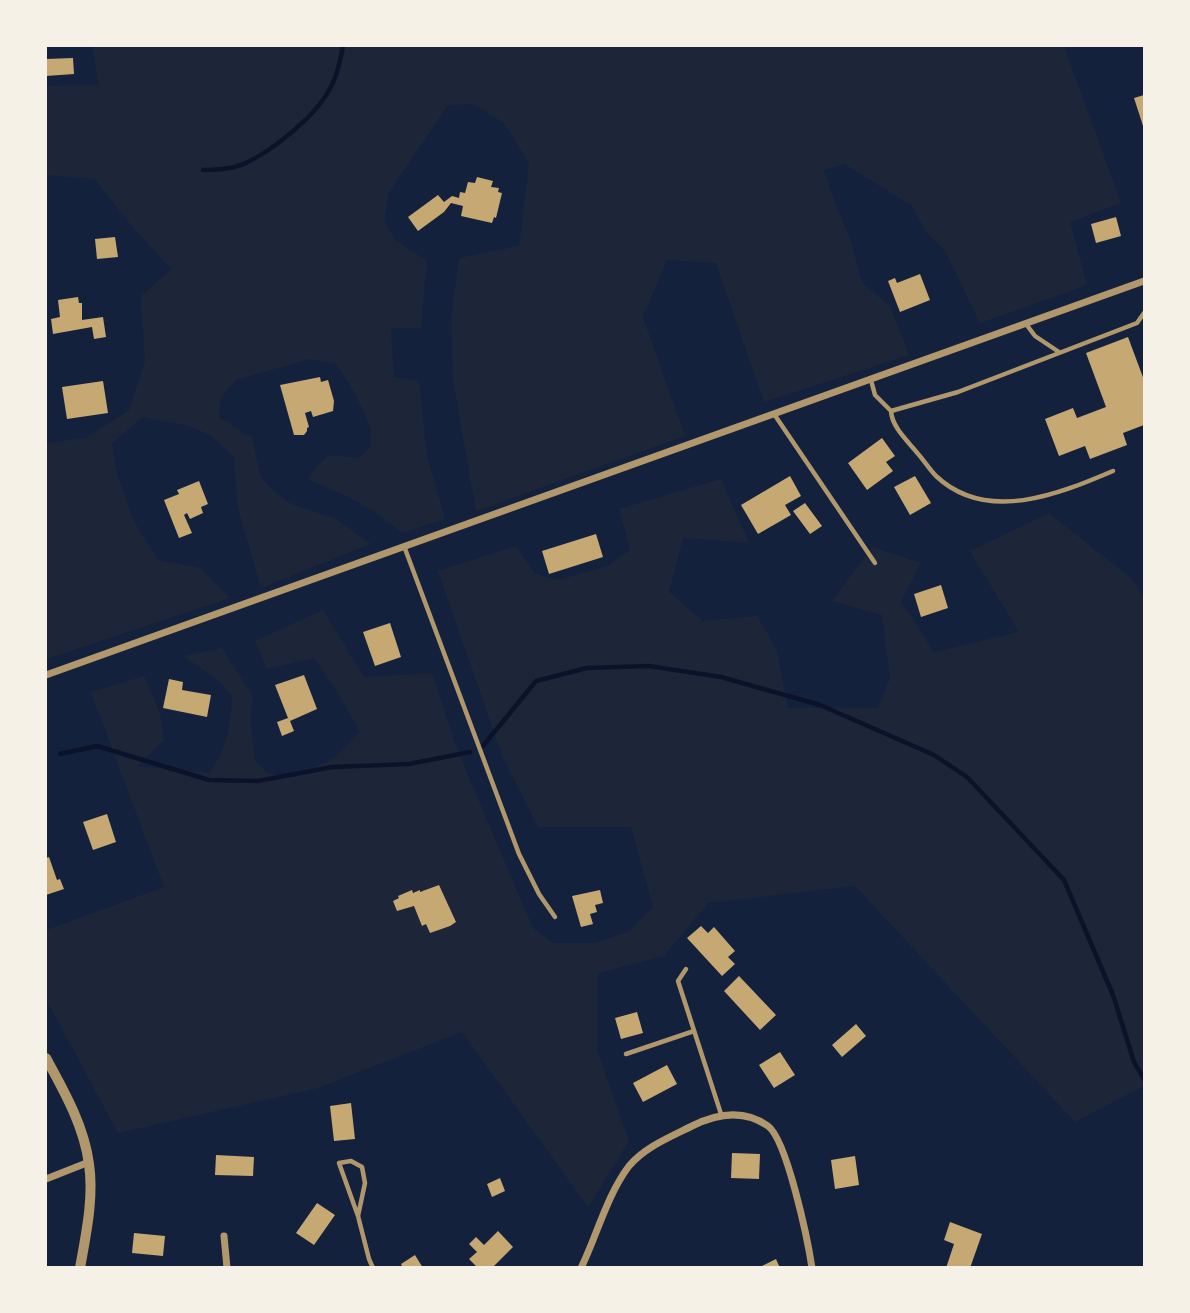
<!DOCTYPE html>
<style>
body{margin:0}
#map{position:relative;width:1190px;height:1313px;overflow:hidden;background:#14213d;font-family:"Open Sans",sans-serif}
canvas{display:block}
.frame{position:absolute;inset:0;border:47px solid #f6f1e7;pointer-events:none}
</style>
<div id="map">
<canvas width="1190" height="1313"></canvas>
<div class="frame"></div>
</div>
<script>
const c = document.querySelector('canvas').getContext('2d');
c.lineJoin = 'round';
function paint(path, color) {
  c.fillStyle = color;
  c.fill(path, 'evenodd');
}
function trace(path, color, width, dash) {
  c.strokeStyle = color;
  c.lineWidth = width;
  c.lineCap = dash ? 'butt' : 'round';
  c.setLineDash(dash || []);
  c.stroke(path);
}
paint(new Path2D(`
 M 93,46 L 1064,46 L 1121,203 L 1070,222 L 1087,285 L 980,323 L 945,251 L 927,233 L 911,205 L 844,164 L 824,170 L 836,206 L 850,238 L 862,283 L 890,306 L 909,355 L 764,402 L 716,263 L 667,260 L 643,317 L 685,436 L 476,511 L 453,381 L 451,320 L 459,258 L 519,246 L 529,163 L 504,123 L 473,104 L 448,105 L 389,192 L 384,220 L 395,240 L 427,261 L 421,328 L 391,328 L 394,377 L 419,381 L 427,456 L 445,519 L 402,533 C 372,507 344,494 308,480 C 327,451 326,454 359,458 L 370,447 L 371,429 L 355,393 L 336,364 L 309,359 L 236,380 L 221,397 L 219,417 L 252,438 L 260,475 L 271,489 L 291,504 L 336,519 L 371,544 L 261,588 L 238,508 L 234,457 L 210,435 L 189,426 L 142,417 L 112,444 L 116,470 L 133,520 L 158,560 L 200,568 L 230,598 L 46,659 L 46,443 L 86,438 L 129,410 L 145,362 L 141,296 L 171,269 L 130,224 L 95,179 L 46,175 L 46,86 L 98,85 Z
 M 721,479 L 749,543 L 683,538 L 669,592 L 703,621 L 757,616 L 776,648 L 788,708 L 878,708 L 890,678 L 882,615 L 832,601 L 872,547 L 921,563 L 901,601 L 934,652 L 1019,632 L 970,551 L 1049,513 L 1132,579 L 1144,598 L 1144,1086 L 1075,1122 L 855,886 L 708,903 L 664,956 L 598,973 L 597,1050 L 629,1141 L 588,1207 L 462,1032 L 318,1088 L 118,1133 L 46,999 L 46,930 L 164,887 L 91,692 L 144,676 L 160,713 L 164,740 L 137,766 L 209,773 C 228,747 230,727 232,696 L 218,680 L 183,656 L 222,648 L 253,697 L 250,717 L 255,760 L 268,774 L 295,777 L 334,758 L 360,732 L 335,688 L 314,658 L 267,669 L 255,641 L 323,610 L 364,677 L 432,673 L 458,752 L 533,928 L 553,943 L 595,943 L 629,931 L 653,907 L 631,827 L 538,827 L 503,758 L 438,571 L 516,546 L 535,574 L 558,580 L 607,566 L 630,550 L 619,509 Z`), '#1d2539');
trace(new Path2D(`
 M 203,170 C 217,170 233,169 246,163 C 273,150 313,118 328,92 C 337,78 340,61 343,46
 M 483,746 L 536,681 L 587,668 L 649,666 L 721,677 L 820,705 L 934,755 L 967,777 L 1064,880 L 1113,995 L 1134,1062 L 1144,1079
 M 60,754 L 97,746 L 209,780 L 258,781 L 332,767 L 409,764 L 470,752`), '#0b132b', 4.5);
paint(new Path2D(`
 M 73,58 L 74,74 L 46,76 L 46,59 Z
 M 1144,95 L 1144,129 L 1134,98 Z
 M 477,177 L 493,181 L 491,187 L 499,188 L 498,192 L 502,193 L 496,218 L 494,217 L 492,223 L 461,216 L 463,206 L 451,203 L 444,212 L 418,231 L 408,217 L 438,195 L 444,202 L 452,196 L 459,198 L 460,192 L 465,193 L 468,182 L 475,183 Z
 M 1116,217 L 1121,236 L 1096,243 L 1091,224 Z
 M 115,237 L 118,257 L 97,259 L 95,239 Z
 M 920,274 L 930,300 L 900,312 L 888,281 L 895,278 L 897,283 Z
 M 78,297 L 79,303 L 82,303 L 82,320 L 103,317 L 106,337 L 94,339 L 92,327 L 53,334 L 51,319 L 60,317 L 58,300 Z
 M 1128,337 L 1144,380 L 1144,425 L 1123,433 L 1127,445 L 1090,459 L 1085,446 L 1059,456 L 1045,419 L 1073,408 L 1077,418 L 1106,407 L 1086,353 Z
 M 320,377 L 321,382 L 328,380 L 334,401 L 333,411 L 313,417 L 311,411 L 305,413 L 309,427 L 307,428 L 307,431 L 304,435 L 294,435 L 280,385 Z
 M 103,381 L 108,413 L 67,419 L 62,387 Z
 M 882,438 L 895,456 L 886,462 L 893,471 L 867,490 L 848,463 Z
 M 790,476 L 801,496 L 785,505 L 791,515 L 758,534 L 741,505 Z
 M 915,476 L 931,503 L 910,515 L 894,487 Z
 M 199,481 L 208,504 L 201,507 L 203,513 L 190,519 L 187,513 L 184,515 L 192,533 L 179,538 L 164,500 L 179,494 L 177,490 Z
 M 805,503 L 822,526 L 810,534 L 793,511 Z
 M 596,534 L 603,557 L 549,574 L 542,551 Z
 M 941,585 L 948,608 L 921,617 L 914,594 Z
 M 390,623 L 401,657 L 375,666 L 363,632 Z
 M 304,675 L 317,709 L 290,721 L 294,731 L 282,736 L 277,722 L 288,718 L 275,685 Z
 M 169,679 L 183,682 L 182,690 L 211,695 L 207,717 L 163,708 Z
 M 107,814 L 116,842 L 93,850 L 83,822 Z
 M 49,857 L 57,880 L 60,879 L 64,889 L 46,895 L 46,858 Z
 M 439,885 L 456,922 L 450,926 L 430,933 L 426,924 L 422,926 L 414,906 L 397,911 L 393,901 L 399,898 L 398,896 L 412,890 L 413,893 L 420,890 L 420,892 Z
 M 600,890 L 603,903 L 595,905 L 597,912 L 590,914 L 593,924 L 581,927 L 572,896 Z
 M 701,926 L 708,933 L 714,927 L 735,951 L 728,957 L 735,964 L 722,976 L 687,938 Z
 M 739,976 L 776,1015 L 760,1030 L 724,991 Z
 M 637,1012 L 643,1033 L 621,1039 L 615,1018 Z
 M 856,1024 L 866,1036 L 842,1057 L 832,1045 Z
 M 780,1052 L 795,1075 L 774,1088 L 759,1065 Z
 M 667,1065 L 677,1084 L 643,1102 L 633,1083 Z
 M 351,1103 L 355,1139 L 334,1141 L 330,1106 Z
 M 732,1153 L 760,1154 L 759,1179 L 731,1178 Z
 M 216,1155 L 254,1157 L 253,1176 L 215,1175 Z
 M 855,1156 L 859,1185 L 835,1189 L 831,1160 Z
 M 500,1178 L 505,1191 L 492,1197 L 487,1184 Z
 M 317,1203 L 335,1215 L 314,1245 L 296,1233 Z
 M 950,1222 L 982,1234 L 970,1268 L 946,1268 L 954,1244 L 944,1240 Z
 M 498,1231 L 513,1247 L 492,1268 L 478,1268 L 469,1259 L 477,1252 L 469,1244 L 476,1237 L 484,1245 Z
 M 134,1233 L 165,1236 L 163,1256 L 132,1253 Z
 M 415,1255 L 423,1268 L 403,1268 L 401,1264 Z
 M 776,1259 L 780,1268 L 758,1268 Z`), '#c6a872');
trace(new Path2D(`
 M 1026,324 L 1035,336 L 1059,352
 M 871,380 L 875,395 L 891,411 L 958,392 L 1137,323 L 1144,313
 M 891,411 C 892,428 909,442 919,455 C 925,462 930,470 936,476 C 987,524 1059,494 1113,471
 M 774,414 L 875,563
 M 404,546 L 519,854 L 539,894 L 555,917
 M 686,969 L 678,981 L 721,1114
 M 626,1054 L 694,1031
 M 358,1216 L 365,1183 L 362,1167 L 351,1161 L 339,1163 L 358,1216 L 369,1259 L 373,1268`), '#b1986c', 4.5);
trace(new Path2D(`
 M 46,675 L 1144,281
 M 46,1179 L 89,1162
 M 224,1236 L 227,1268
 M 581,1268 C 597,1235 607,1195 629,1166 C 645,1147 670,1137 692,1126 C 716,1114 744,1109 768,1126 C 787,1140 808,1241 812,1268`), '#b1986c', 7);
trace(new Path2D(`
 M 46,1058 C 64,1091 84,1126 89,1164 C 94,1198 86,1234 80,1268`), '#b1986c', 10);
</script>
